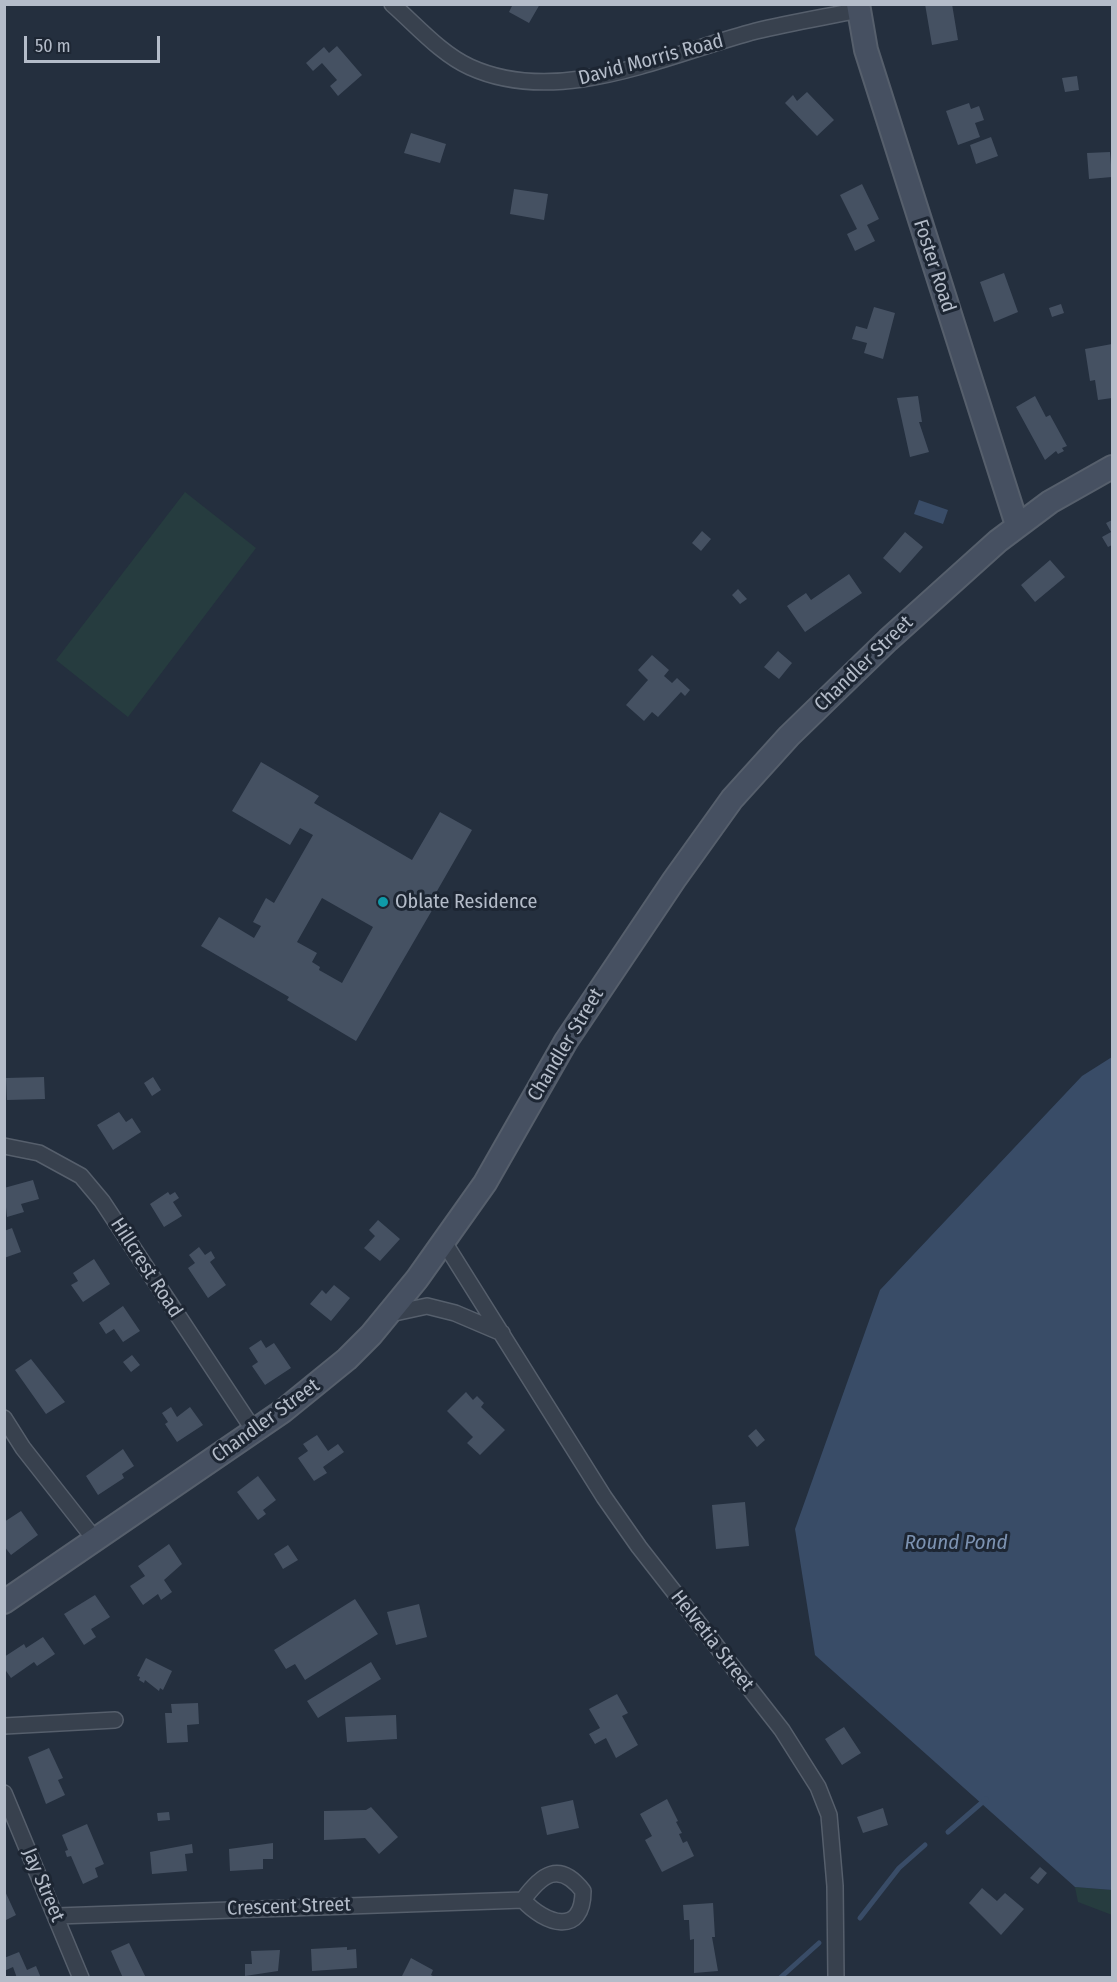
<!DOCTYPE html>
<style>
body{margin:0}
#map{position:relative;width:1117px;height:1982px;overflow:hidden;background:#242f3e;font-family:"Fira Sans Condensed",sans-serif}
canvas{display:block}
.frame{position:absolute;inset:0;border:6px solid #b4bcc9;pointer-events:none}
.scale{position:absolute;left:24px;top:36px;width:136px;height:27px;box-sizing:border-box;border:3px solid #b4bcc9;border-top:0;padding-left:8px;font-size:18px;line-height:21px;white-space:nowrap;color:#b4bcc9;-webkit-text-stroke:4px #1d2633;paint-order:stroke}
</style>
<div id="map">
<canvas width="1117" height="1982"></canvas>
<div class="frame"></div>
<div class="scale">50 m</div>
</div>
<script>
const c = document.querySelector('canvas').getContext('2d');
c.lineJoin = 'round';
function paint(path, color) {
  c.fillStyle = color;
  c.fill(path, 'evenodd');
}
function trace(path, color, width, dash) {
  c.strokeStyle = color;
  c.lineWidth = width;
  c.lineCap = dash ? 'butt' : 'round';
  c.setLineDash(dash || []);
  c.stroke(path);
}
function write(font, color, halo, rows, align = 'center') {
  c.font = font + ' "Fira Sans Condensed",sans-serif';
  c.lineWidth = 6;
  c.setLineDash([]);
  c.textBaseline = 'middle';
  c.strokeStyle = halo;
  c.fillStyle = color;
  for (const [text, x, y, turn = 0] of rows) {
    c.save();
    c.translate(x, y);
    c.rotate((+turn || 0) * Math.PI / 180);
    c.textAlign = isNaN(turn) ? turn : align;
    if (halo) c.strokeText(text, 0, 0);
    c.fillText(text, 0, 0);
    c.restore();
  }
}
paint(new Path2D(`
 M 185,492 L 256,548 L 128,717 L 56,660 Z
 M 1075,1887 L 1112,1890 L 1112,1915 L 1078,1902 Z`), '#263c3f');
paint(new Path2D(`
 M 919,500 L 948,510 L 943,524 L 914,514 Z
 M 1112,1057 L 1112,1890 L 1075,1887 L 815,1655 L 795,1529 L 880,1290 L 1082,1076 Z`), '#394c67');
trace(new Path2D(`
 M 948,1832 L 986,1799
 M 860,1918 L 899,1868 L 925,1845
 M 780,1978 L 819,1943`), '#394c67', 5);
paint(new Path2D(`
 M 513,4 L 540,4 L 529,23 L 509,12 Z
 M 925,4 L 952,4 L 958,40 L 932,45 Z
 M 337,46 L 362,75 L 338,96 L 330,86 L 337,80 L 322,63 L 313,71 L 306,63 L 324,47 L 329,53 Z
 M 1077,76 L 1079,90 L 1065,92 L 1062,78 Z
 M 807,92 L 834,120 L 817,136 L 785,103 L 793,95 L 797,101 Z
 M 969,103 L 971,109 L 979,106 L 984,120 L 975,123 L 980,137 L 958,145 L 946,111 Z
 M 411,133 L 446,144 L 440,163 L 404,153 Z
 M 991,137 L 998,156 L 976,164 L 970,145 Z
 M 1110,152 L 1112,177 L 1089,179 L 1087,153 Z
 M 862,184 L 879,219 L 867,225 L 875,241 L 855,251 L 847,234 L 857,229 L 840,195 Z
 M 514,189 L 548,194 L 544,220 L 510,214 Z
 M 1004,273 L 1018,312 L 994,322 L 980,282 Z
 M 1061,304 L 1064,313 L 1052,317 L 1049,308 Z
 M 874,307 L 895,313 L 883,359 L 864,353 L 867,343 L 852,339 L 856,326 L 867,329 Z
 M 1112,344 L 1112,398 L 1098,400 L 1095,380 L 1090,381 L 1085,349 Z
 M 918,396 L 922,422 L 919,422 L 929,452 L 910,457 L 897,398 Z
 M 1035,396 L 1046,417 L 1050,415 L 1067,446 L 1062,448 L 1064,451 L 1058,454 L 1056,451 L 1045,460 L 1016,407 Z
 M 1112,520 L 1112,545 L 1108,547 L 1102,537 L 1111,532 L 1106,523 Z
 M 702,531 L 711,539 L 701,551 L 692,543 Z
 M 905,532 L 923,547 L 900,573 L 883,558 Z
 M 1050,560 L 1065,577 L 1035,602 L 1021,585 Z
 M 849,574 L 862,593 L 805,632 L 787,606 L 806,593 L 811,600 Z
 M 738,589 L 747,599 L 740,604 L 732,595 Z
 M 778,651 L 792,663 L 779,679 L 764,667 Z
 M 652,655 L 669,670 L 664,676 L 672,683 L 677,678 L 690,690 L 685,696 L 681,692 L 658,717 L 652,712 L 644,721 L 626,705 L 648,680 L 638,670 Z
 M 261,762 L 319,796 L 314,803 L 412,860 L 440,812 L 472,830 L 433,898 L 438,900 L 356,1041 L 287,1000 L 289,997 L 201,946 L 219,917 L 254,938 L 261,926 L 253,922 L 266,898 L 274,903 L 313,835 L 300,828 L 290,845 L 232,811 ZM 322,898 L 373,927 L 342,983 L 319,970 L 320,967 L 312,962 L 317,953 L 297,942 Z
 M 44,1077 L 45,1099 L 7,1100 L 6,1078 Z
 M 153,1077 L 161,1090 L 152,1096 L 144,1083 Z
 M 119,1112 L 126,1122 L 132,1118 L 141,1132 L 113,1150 L 97,1125 Z
 M 33,1180 L 39,1199 L 21,1204 L 24,1212 L 7,1217 L 4,1188 Z
 M 168,1192 L 170,1195 L 175,1192 L 179,1198 L 173,1202 L 182,1216 L 164,1227 L 150,1204 Z
 M 378,1220 L 400,1239 L 380,1261 L 364,1248 L 375,1236 L 369,1230 Z
 M 12,1228 L 21,1252 L 4,1258 L 4,1231 Z
 M 199,1247 L 205,1255 L 211,1251 L 215,1258 L 210,1262 L 226,1285 L 208,1298 L 188,1268 L 195,1263 L 189,1255 Z
 M 94,1259 L 110,1284 L 83,1302 L 71,1285 L 78,1281 L 73,1273 Z
 M 334,1285 L 350,1298 L 331,1321 L 310,1304 L 322,1290 L 326,1294 Z
 M 123,1306 L 140,1331 L 123,1342 L 114,1329 L 106,1334 L 99,1323 Z
 M 261,1340 L 266,1348 L 274,1343 L 291,1368 L 265,1385 L 252,1366 L 258,1362 L 249,1348 Z
 M 132,1355 L 140,1365 L 131,1372 L 123,1362 Z
 M 31,1359 L 65,1402 L 46,1414 L 15,1370 Z
 M 466,1392 L 473,1400 L 477,1396 L 484,1403 L 481,1407 L 505,1430 L 480,1455 L 467,1443 L 473,1437 L 447,1411 Z
 M 171,1407 L 177,1417 L 190,1407 L 203,1425 L 177,1442 L 165,1424 L 168,1422 L 162,1413 Z
 M 756,1429 L 765,1440 L 757,1447 L 748,1436 Z
 M 317,1435 L 328,1451 L 338,1444 L 344,1452 L 323,1467 L 327,1473 L 314,1481 L 298,1458 L 308,1451 L 303,1444 Z
 M 123,1449 L 134,1466 L 122,1474 L 124,1478 L 98,1495 L 86,1476 Z
 M 258,1476 L 276,1500 L 263,1510 L 266,1514 L 258,1520 L 237,1492 Z
 M 745,1502 L 749,1546 L 716,1549 L 712,1505 Z
 M 21,1511 L 38,1535 L 11,1555 L 4,1546 L 4,1522 Z
 M 169,1544 L 182,1564 L 164,1580 L 172,1592 L 161,1600 L 158,1594 L 143,1605 L 130,1586 L 145,1576 L 138,1566 Z
 M 288,1545 L 298,1560 L 283,1569 L 274,1554 Z
 M 95,1595 L 110,1617 L 91,1629 L 96,1637 L 84,1645 L 64,1614 Z
 M 355,1599 L 378,1634 L 305,1680 L 295,1664 L 286,1669 L 274,1650 Z
 M 419,1604 L 427,1637 L 396,1645 L 387,1612 Z
 M 43,1637 L 55,1654 L 37,1666 L 34,1662 L 11,1678 L 4,1668 L 4,1657 L 24,1644 L 26,1648 Z
 M 146,1658 L 172,1671 L 163,1690 L 160,1688 L 159,1691 L 145,1680 L 144,1683 L 139,1680 L 140,1677 L 137,1676 Z
 M 371,1662 L 381,1679 L 318,1718 L 307,1701 Z
 M 617,1694 L 628,1713 L 622,1716 L 638,1745 L 616,1758 L 606,1738 L 595,1744 L 589,1734 L 600,1728 L 589,1709 Z
 M 198,1703 L 199,1724 L 187,1725 L 188,1742 L 167,1743 L 165,1713 L 172,1713 L 171,1704 Z
 M 396,1715 L 397,1739 L 347,1742 L 345,1717 Z
 M 844,1727 L 861,1753 L 842,1765 L 825,1739 Z
 M 49,1748 L 63,1778 L 58,1780 L 65,1795 L 46,1804 L 28,1757 Z
 M 667,1799 L 678,1821 L 676,1822 L 682,1833 L 679,1834 L 683,1843 L 687,1841 L 694,1856 L 662,1872 L 645,1840 L 652,1836 L 640,1814 Z
 M 573,1800 L 579,1828 L 547,1835 L 541,1807 Z
 M 371,1807 L 398,1837 L 379,1854 L 365,1838 L 324,1840 L 324,1811 L 366,1810 Z
 M 883,1808 L 888,1825 L 863,1833 L 857,1817 Z
 M 169,1812 L 170,1820 L 158,1821 L 157,1813 Z
 M 87,1824 L 104,1864 L 95,1868 L 98,1877 L 83,1884 L 71,1856 L 67,1857 L 65,1851 L 68,1850 L 62,1835 Z
 M 273,1843 L 273,1859 L 263,1859 L 263,1869 L 230,1871 L 229,1849 Z
 M 192,1844 L 193,1853 L 185,1854 L 187,1871 L 152,1874 L 150,1852 Z
 M 1040,1867 L 1047,1873 L 1038,1884 L 1030,1878 Z
 M 982,1888 L 997,1901 L 1005,1893 L 1024,1909 L 1001,1935 L 969,1903 Z
 M 4,1889 L 16,1915 L 4,1921 Z
 M 713,1903 L 715,1937 L 712,1937 L 718,1971 L 694,1973 L 694,1939 L 690,1940 L 689,1920 L 684,1920 L 683,1905 Z
 M 129,1943 L 146,1978 L 123,1978 L 111,1951 Z
 M 347,1947 L 347,1950 L 356,1949 L 357,1968 L 312,1971 L 311,1949 Z
 M 280,1950 L 278,1971 L 245,1976 L 245,1964 L 252,1964 L 251,1951 Z
 M 19,1952 L 27,1970 L 36,1966 L 41,1978 L 17,1978 L 13,1967 L 4,1971 L 4,1958 Z
 M 411,1958 L 433,1970 L 431,1975 L 437,1978 L 401,1978 Z`), '#455162');
const street = new Path2D(`
 M 392,4 C 416,25 441,54 470,67 C 560,108 668,54 756,31 C 790,23 825,17 859,10
 M 4,1146 L 39,1153 L 81,1176 L 102,1201 L 255,1432
 M 444,1242 L 604,1497 L 639,1547 L 782,1730 L 818,1787 L 829,1815 L 835,1886 L 836,1978
 M 390,1314 L 427,1306 L 455,1313 L 502,1333
 M 4,1418 L 23,1448 L 96,1541
 M 4,1726 L 115,1720
 M 4,1793 L 81,1978
 M 57,1916 L 523,1900 C 545,1924 583,1937 583,1891 C 559,1860 541,1875 523,1900`);
const secondary = new Path2D(`
 M 858,4 L 866,50 L 1017,525
 M 4,1602 L 283,1411 L 347,1359 L 371,1335 L 417,1279 L 485,1183 L 566,1041 L 674,880 L 732,799 L 789,736 L 888,640 L 998,541 L 1050,502 L 1112,467`);
trace(street, '#565f6c', 18);
trace(secondary, '#565f6c', 26);
trace(street, '#38414e', 15);
trace(secondary, '#465061', 22);
for (const [x, y, r, color] of [
 [383,902,6,"#0f9aa8"]
]) {
  const dot = new Path2D();
  dot.arc(x, y, r, 0, 2 * Math.PI);
  c.fillStyle = color;
  c.fill(dot);
  trace(dot, '#1d2633', 2);
}
write('20px', '#b4bcc9', '#1d2633', [
 ["David Morris Road",651,60,-15],
 ["Foster Road",934,266,72],
 ["Chandler Street",864,664,-44],
 ["Chandler Street",566,1045,-59],
 ["Hillcrest Road",146,1268,57],
 ["Chandler Street",266,1421,-36],
 ["Helvetia Street",712,1641,52],
 ["Jay Street",43,1885,67],
 ["Crescent Street",289,1907,-2]
]);
write('20px', '#b4bcc9', '#1d2633', [
 ["Oblate Residence",395,902]
], 'left');
write('italic 21px', '#7c92b1', '#1d2633', [
 ["Round Pond",956,1543]
]);
</script>
